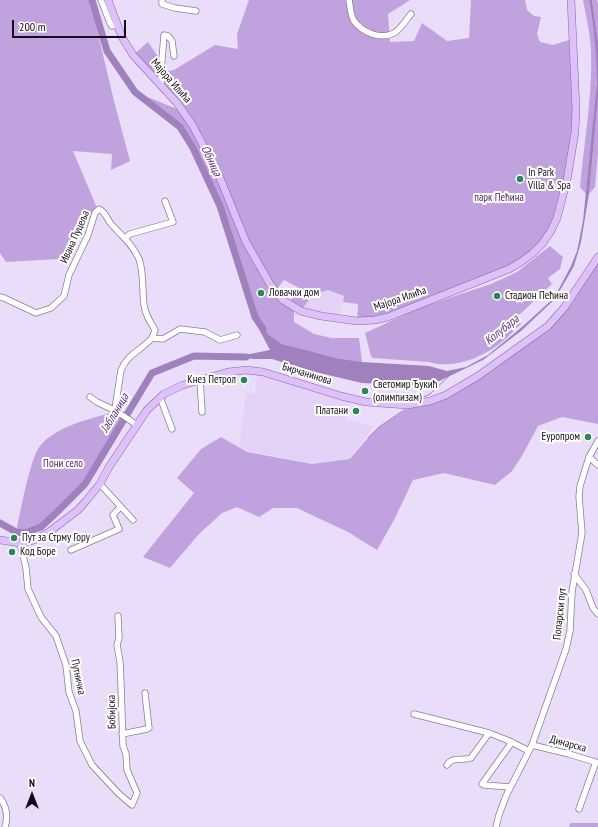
<!DOCTYPE html>
<meta charset="utf-8">
<style>
body{margin:0}
#map{position:relative;width:598px;height:827px;overflow:hidden;background:#eaddf9;font-family:"PT Sans Narrow",sans-serif}
canvas{display:block}
.north{position:absolute;left:12px;top:775px;width:40px;height:40px;-webkit-text-stroke:3px #fff;paint-order:stroke;rotate:0deg;font-size:11px;font-weight:700;line-height:16px;text-align:center;color:#110c15}
.north::after{content:'';display:block;margin:auto;width:14px;height:18px;background:#110c15;clip-path:polygon(50% 0,100% 100%,50% 72%,0 100%)}
.scale{position:absolute;left:12px;top:20px;width:114px;height:18px;box-sizing:border-box;border:2px solid #110c15;border-top:0;padding-left:5px;font-size:12px;line-height:14px;white-space:nowrap;color:#110c15;-webkit-text-stroke:3px #fff;paint-order:stroke}
</style>
<div id="map">
<canvas width="598" height="827"></canvas>
<div class="north">N</div>
<div class="scale">200 m</div>
</div>
<script>
const c = document.querySelector('canvas').getContext('2d');
c.lineJoin = 'round';
function paint(path, color) {
  c.fillStyle = color;
  c.fill(path, 'evenodd');
}
function trace(path, color, width, dash) {
  c.strokeStyle = color;
  c.lineWidth = width;
  c.lineCap = dash ? 'butt' : 'round';
  c.setLineDash(dash || []);
  c.stroke(path);
}
function write(font, color, halo, rows, align = 'center') {
  c.font = font + ' "PT Sans Narrow",sans-serif';
  c.lineWidth = 4;
  c.setLineDash([]);
  c.textBaseline = 'middle';
  c.strokeStyle = halo;
  c.fillStyle = color;
  for (const [text, x, y, turn = 0] of rows) {
    c.save();
    c.translate(x, y);
    c.rotate((+turn || 0) * Math.PI / 180);
    c.textAlign = isNaN(turn) ? turn : align;
    if (halo) c.strokeText(text, 0, 0);
    c.fillText(text, 0, 0);
    c.restore();
  }
}
paint(new Path2D(`
 M 327,290 L 344,296 L 338,319 L 301,311 L 312,295 Z
 M 257,372 L 325,395 L 350,401 L 346,420 L 374,426 L 350,459 L 312,464 L 239,449 L 246,393 L 255,393 Z`), '#e4d3f6');
paint(new Path2D(`
 M 0,0 L 90,0 L 114,101 L 130,161 L 111,170 L 112,154 L 73,151 L 97,208 L 59,259 L 6,262 L 0,253 Z
 M 249,0 L 410,0 L 388,14 L 390,42 L 414,41 L 422,23 L 447,41 L 469,38 L 471,0 L 525,0 L 527,10 L 534,16 L 541,17 L 537,34 L 540,42 L 553,45 L 572,39 L 575,132 L 551,231 L 514,267 L 380,319 L 357,321 L 358,304 L 343,302 L 344,296 L 328,290 L 312,295 L 301,311 L 294,308 L 294,322 L 314,334 L 332,338 L 359,338 L 362,362 L 336,358 L 303,350 L 282,344 L 269,335 L 255,318 L 220,206 L 193,148 L 180,127 L 135,92 L 182,111 L 133,55 L 148,42 L 161,61 L 163,72 L 174,70 L 215,45 L 238,49 L 237,34 ZM 284,280 L 301,289 L 288,303 L 275,291 Z
 M 583,0 L 589,0 C 592,20 597,41 597,61 C 598,105 590,150 586,194 L 580,187 C 584,142 593,93 591,49 C 590,32 586,16 583,0 Z
 M 592,0 L 597,0 L 598,4 L 598,42 Z
 M 598,98 L 598,153 L 595,187 L 589,194 Z
 M 550,246 L 563,257 L 560,269 L 548,278 L 552,284 L 519,315 L 521,324 C 513,331 506,339 498,345 C 479,359 452,369 429,362 L 373,358 L 371,356 L 365,333 L 419,308 L 491,284 L 517,272 Z
 M 598,257 L 598,424 L 562,417 L 538,426 L 523,454 L 512,471 L 495,485 L 444,473 L 413,480 L 394,520 L 377,550 L 348,532 L 297,508 L 273,508 L 259,517 L 237,507 L 222,513 L 199,534 L 170,568 L 143,557 L 194,493 L 177,478 L 201,449 L 221,437 L 247,452 L 312,464 L 350,459 L 368,438 L 379,427 L 407,409 L 407,405 L 439,398 L 548,326 Z
 M 113,412 L 124,420 L 108,449 L 85,484 L 41,527 L 25,533 L 16,532 C 20,514 30,458 40,446 C 58,425 88,420 113,412 Z
 M 570,823 L 598,823 L 598,827 L 569,827 Z`), '#c0a2de');
paint(new Path2D(`
 M 589,0 L 592,0 L 598,42 L 598,98 L 589,194 L 581,242 L 574,266 L 555,299 L 521,331 L 483,360 L 429,386 L 362,383 L 311,371 L 272,359 L 254,359 L 235,357 L 270,350 L 261,333 L 255,318 L 269,335 L 282,344 L 336,358 L 362,362 L 429,366 L 447,371 L 466,367 L 488,355 L 522,327 L 554,298 L 571,266 L 577,251 L 583,221 L 597,83 C 597,54 594,28 589,0 Z`), '#a081be');
trace(new Path2D(`
 M 417,400 L 430,394 L 449,376
 M 368,438 L 379,427 L 407,408`), '#a081be', 1);
trace(new Path2D(`
 M 92,0 L 107,51 L 135,92 L 180,127 L 193,148 L 220,206 L 255,317 L 263,329
 M 0,523 L 16,532 L 25,533 L 41,527 L 55,514 L 85,484 L 152,373 L 194,356 L 246,357`), '#a081be', 7);
const minor = new Path2D(`
 M 101,0 L 110,23 L 112,26 L 117,25
 M 162,0 L 162,4 L 175,8 L 196,11
 M 349,0 C 350,6 351,17 354,21 C 363,33 381,40 394,33 C 401,29 406,20 411,14
 M 161,86 L 161,72 L 164,35 L 168,36 L 172,41 L 174,56
 M 125,238 L 130,234 L 173,222 L 165,201
 M 0,297 L 4,298 L 36,313 L 51,308 L 64,296 L 69,275 L 88,235 L 95,213 L 99,209 C 106,212 107,220 112,225 C 122,236 133,245 139,259 C 144,271 142,292 144,305 C 145,314 150,322 155,330 C 154,333 153,337 151,339 C 141,350 127,355 121,370 L 115,409 L 119,413 L 137,425
 M 152,338 L 163,339 L 180,329 L 205,332 L 220,340 L 237,335
 M 200,379 L 202,412
 M 90,397 L 97,402 L 116,411
 M 160,397 L 172,429
 M 589,457 L 598,465
 M 100,484 L 133,520
 M 20,543 L 26,568 L 28,589 L 41,617 L 56,636 L 66,665 L 69,692 L 76,711 L 80,741 L 92,765 L 119,794 L 132,805 L 137,793 L 127,770 L 126,754 L 123,746 L 121,684 L 120,662 L 117,645 L 119,638 L 118,616
 M 71,550 L 119,529 L 113,515 L 120,507
 M 574,574 L 586,590 L 593,608 L 598,614
 M 414,714 L 489,733 L 507,740 L 529,751
 M 122,734 L 147,729 L 149,728 L 145,693
 M 532,745 L 569,754 L 598,763
 M 447,765 C 453,756 462,761 471,758 L 489,733
 M 510,787 L 484,785 L 482,784 L 512,742
 M 0,798 C 7,807 8,817 5,827
 M 579,809 L 596,762
 M 496,827 L 499,815 L 506,796 L 532,745 L 566,649 L 570,631 L 572,592 L 582,533 L 579,497 L 580,486 L 589,457 L 598,441`);
const major = new Path2D(`
 M 108,0 L 122,37 L 133,55 L 177,103 L 193,126 L 220,178 L 246,242 L 270,284 L 278,294 L 283,300 L 301,311 L 321,316 L 357,321 L 375,320 L 388,317 L 509,269 L 521,262 L 533,253 L 542,244 L 551,231 L 557,218 L 567,180 L 575,132 L 576,109 L 571,0
 M 0,540 L 20,543 L 34,540 L 49,532 L 78,510 L 86,501 L 100,484 L 109,467 L 147,410 L 164,394 L 183,385 L 228,372 L 247,370 L 263,372 L 341,396 L 366,402 L 407,405 L 430,401 L 446,395 L 478,376 L 548,326 L 564,308 L 598,257`);
trace(minor, '#897d96', 7);
trace(major, '#8766a5', 8);
trace(minor, '#fff', 5.5);
trace(major, '#ddc1f8', 7);
for (const [x, y, r, color] of [
 [520,179,4,"#2d865b"],
 [261,293,4,"#2d865b"],
 [497,296,4,"#2d865b"],
 [244,380,4,"#2d865b"],
 [365,391,4,"#2d865b"],
 [356,411,4,"#2d865b"],
 [588,437,4,"#2d865b"],
 [14,538,4,"#2d865b"],
 [12,552,4,"#2d865b"]
]) {
  const dot = new Path2D();
  dot.arc(x, y, r, 0, 2 * Math.PI);
  c.fillStyle = color;
  c.fill(dot);
  trace(dot, '#fff', 1.5);
}
write('11px', '#110c15', '#fff', [
 ["Мајора Илића",171,81,49],
 ["Ивана Пуцеља",75,237,-66],
 ["Мајора Илића",400,299,-19],
 ["Бирчанинова",307,374,17],
 ["Попарски пут",560,614,-84],
 ["Путничка",78,677,78],
 ["Бобијска",112,712,-91],
 ["Динарска",568,744,15]
]);
write('11px', '#110c15', '#fff', [
 ["In Park",528,173],
 ["Villa & Spa",528,186],
 ["Ловачки дом",269,293],
 ["Стадион Пећина",505,296],
 ["Кнез Петрол",236,380,"right"],
 ["Светомир Ђукић",373,385],
 ["(олимпизам)",373,398],
 ["Платани",348,411,"right"],
 ["Еуропром",580,437,"right"],
 ["Пут за Стрму Гору",22,538],
 ["Код Боре",20,552]
], 'left');
write('11px', '#50266f', '#fff', [
 ["парк Пећина",499,198],
 ["Пони село",63,464]
]);
write('italic 12px', '#582f79', '#fff', [
 ["Обница",211,161,65],
 ["Колубара",502,330,-39],
 ["Јабланица",115,413,-59]
]);
</script>
